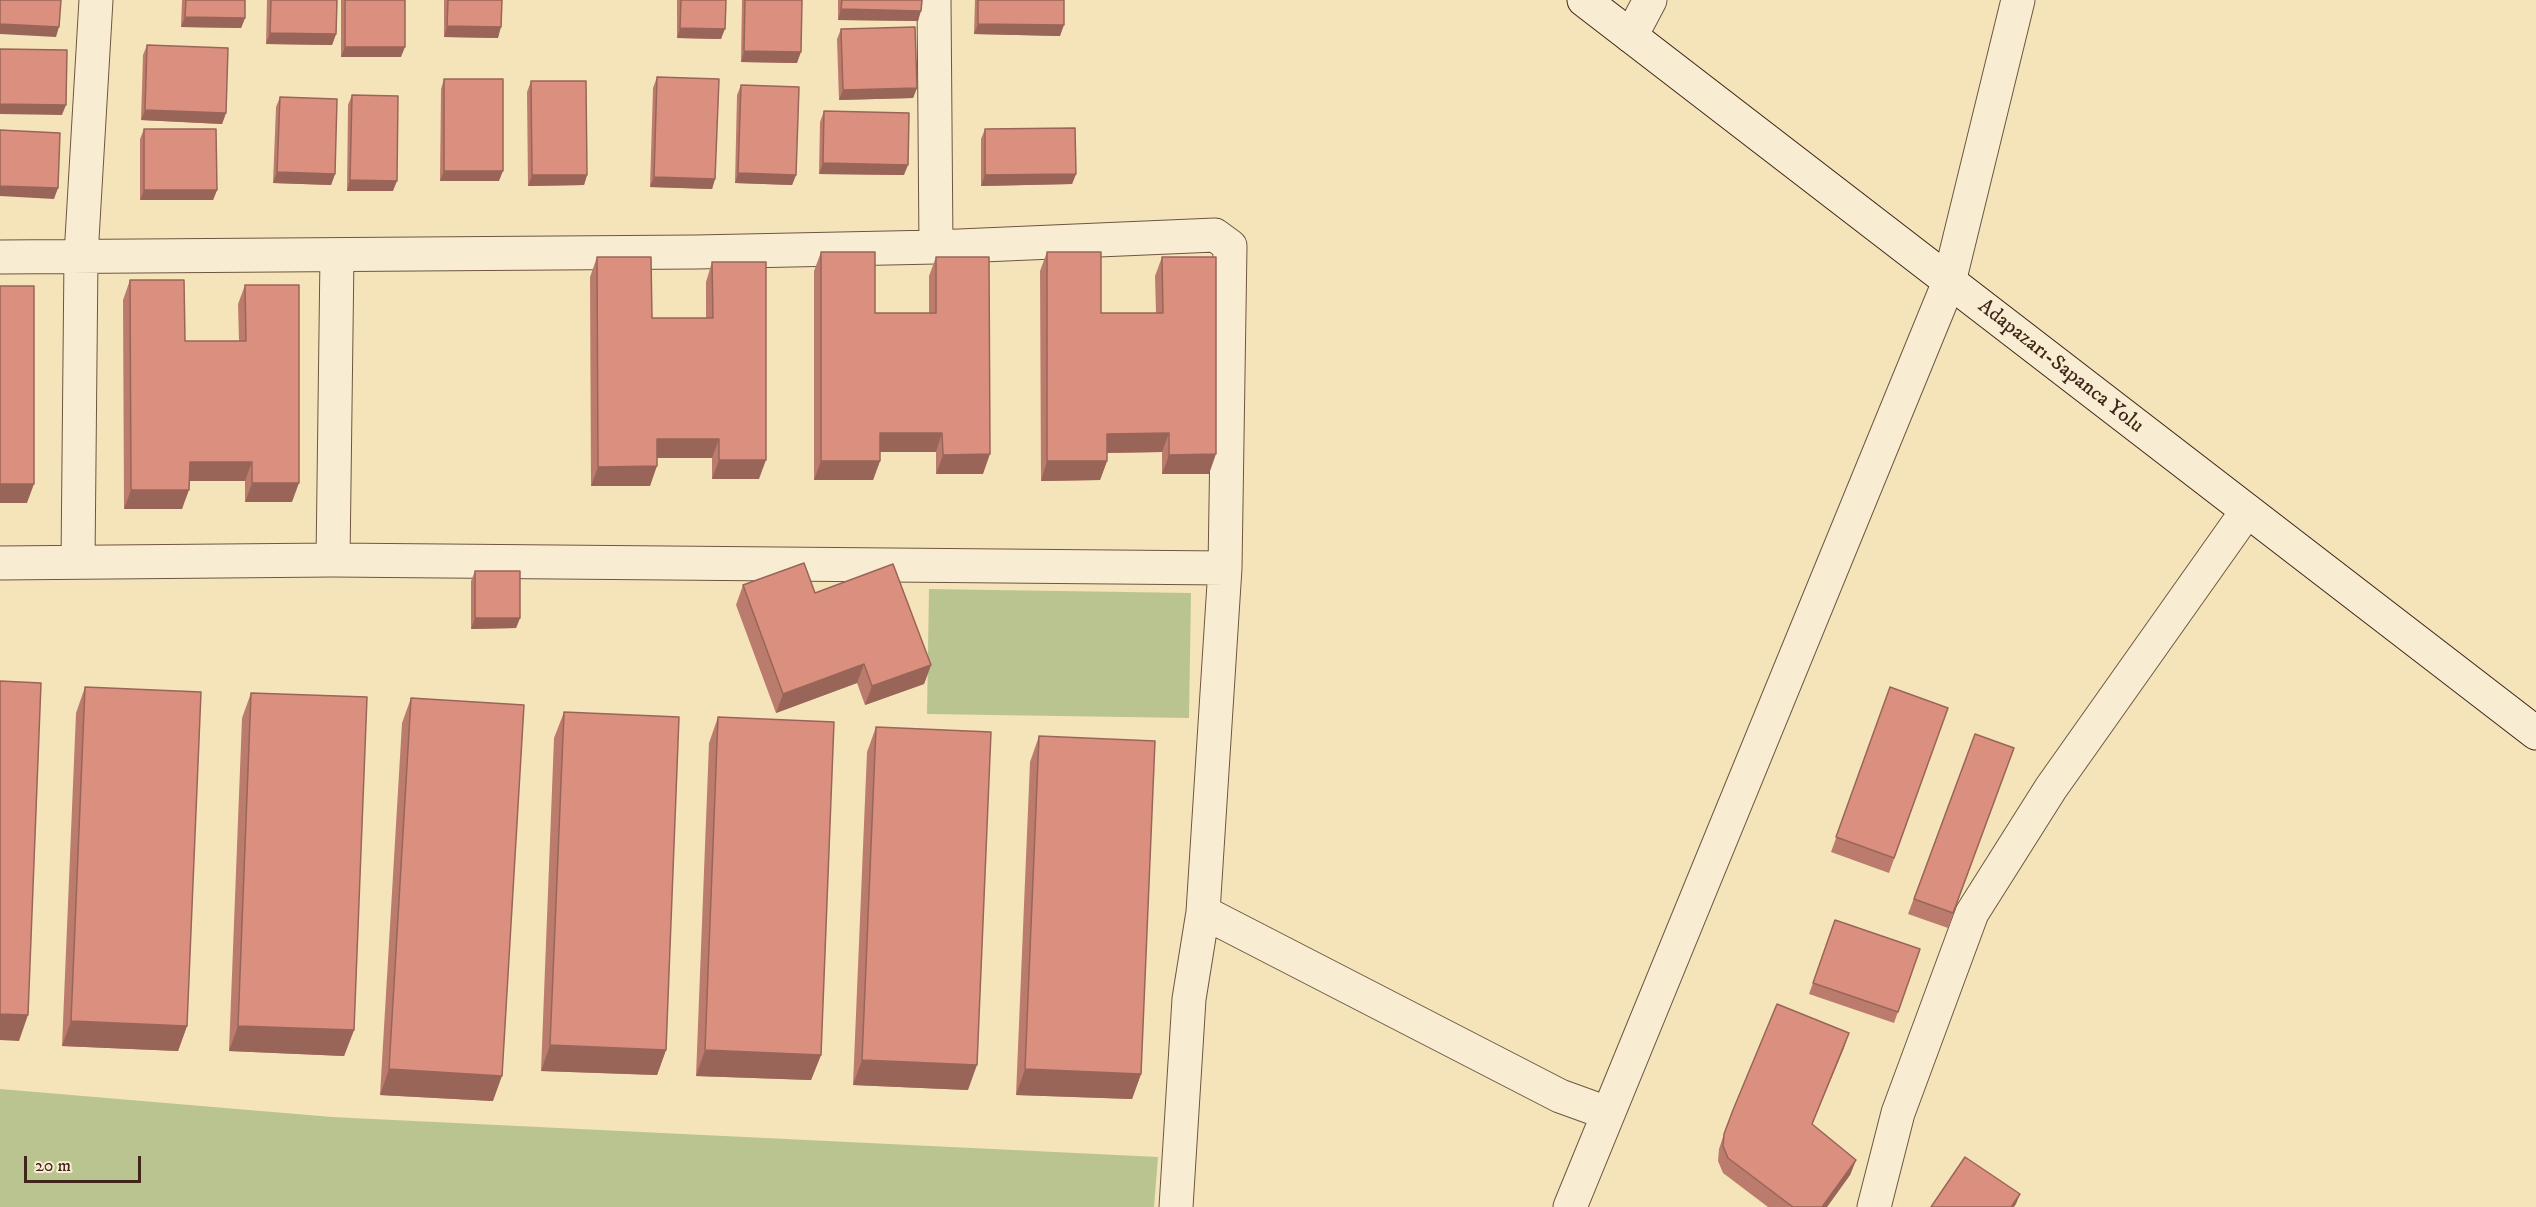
<!DOCTYPE html>
<meta charset="utf-8">
<style>
body{margin:0}
#map{position:relative;width:2536px;height:1207px;overflow:hidden;background:#f5e4ba;font-family:"IM FELL DW Pica",serif}
canvas{display:block}
.scale{position:absolute;left:24px;top:1156px;width:117px;height:27px;box-sizing:border-box;border:3px solid #402619;border-top:0;padding-left:8px;font-size:18px;line-height:21px;white-space:nowrap;color:#402619;-webkit-text-stroke:4px #f8edd2;paint-order:stroke}
</style>
<div id="map">
<canvas width="2536" height="1207"></canvas>
<div class="scale">20 m</div>
</div>
<script>
const c = document.querySelector('canvas').getContext('2d');
c.lineJoin = 'round';
function paint(path, color) {
  c.fillStyle = color;
  c.fill(path, 'evenodd');
}
function trace(path, color, width, dash) {
  c.strokeStyle = color;
  c.lineWidth = width;
  c.lineCap = dash ? 'butt' : 'round';
  c.setLineDash(dash || []);
  c.stroke(path);
}
function write(font, color, halo, rows, align = 'center') {
  c.font = font + ' "IM FELL DW Pica",serif';
  c.lineWidth = 4.5;
  c.setLineDash([]);
  c.textBaseline = 'middle';
  c.strokeStyle = halo;
  c.fillStyle = color;
  for (const [text, x, y, turn = 0] of rows) {
    c.save();
    c.translate(x, y);
    c.rotate((+turn || 0) * Math.PI / 180);
    c.textAlign = isNaN(turn) ? turn : align;
    if (halo) c.strokeText(text, 0, 0);
    c.fillText(text, 0, 0);
    c.restore();
  }
}
paint(new Path2D(`
 M 929,589 L 1191,593 L 1189,718 L 927,714 Z
 M 0,1089 L 332,1117 L 1158,1157 L 1154,1207 L 0,1207 Z`), '#bac491');
const minor = new Path2D(`
 M 1631,36 L 1650,0
 M 936,247 L 1215,235 L 1230,246 L 1225,568 L 1203,912 L 1189,999 L 1176,1207
 M 0,257 L 696,252 L 936,247 L 934,0
 M 333,560 L 337,255
 M 78,562 L 81,256 L 96,0
 M 0,563 L 333,560 L 1225,568
 M 1203,912 L 1560,1096 L 1607,1113
 M 1570,1207 L 1949,282 L 2018,0
 M 1874,1207 L 1898,1113 L 1972,913 L 2051,788 L 2247,511`);
const secondary = new Path2D(`
 M 1584,0 L 2536,733`);
trace(minor, '#6d5641', 35);
trace(secondary, '#402619', 35);
trace(minor, '#f8edd2', 33);
trace(secondary, '#f8edd2', 33);
paint(new Path2D(`
 M 182,0 L 245,0 L 245,18 L 241,28 L 181,27 Z
 M 267,0 L 337,0 L 336,34 L 332,45 L 266,44 Z
 M 341,0 L 405,0 L 401,57 L 341,57 Z
 M 444,0 L 502,0 L 498,38 L 444,37 Z
 M 677,0 L 726,0 L 721,39 L 677,38 Z
 M 742,0 L 802,0 L 797,63 L 741,62 Z
 M 838,0 L 922,0 L 918,21 L 838,20 Z
 M 975,0 L 1064,0 L 1060,36 L 974,34 Z
 M 841,29 L 917,88 L 913,98 L 839,100 L 837,39 Z
 M 147,45 L 226,113 L 222,124 L 141,120 L 143,55 Z
 M 657,77 L 715,179 L 712,189 L 650,187 L 653,88 Z
 M 444,79 L 499,181 L 440,181 L 441,89 Z
 M 531,81 L 587,175 L 584,185 L 528,186 L 527,92 Z
 M 741,85 L 796,175 L 792,185 L 735,183 L 737,95 Z
 M 352,95 L 393,191 L 347,191 L 348,105 Z
 M 280,97 L 335,174 L 331,185 L 273,183 L 276,107 Z
 M 824,111 L 904,175 L 819,174 L 820,122 Z
 M 144,129 L 217,190 L 213,200 L 140,200 L 140,139 Z
 M 985,129 L 1076,174 L 1072,184 L 981,186 L 981,139 Z
 M 821,252 L 875,313 L 929,313 L 929,276 L 936,257 L 983,474 L 936,474 L 936,452 L 880,452 L 880,461 L 873,480 L 814,480 L 814,271 Z
 M 1047,252 L 1101,313 L 1156,313 L 1155,276 L 1162,257 L 1209,474 L 1162,474 L 1162,452 L 1107,453 L 1107,461 L 1100,480 L 1041,481 L 1040,271 Z
 M 597,257 L 652,318 L 706,318 L 706,282 L 712,262 L 759,479 L 712,479 L 712,458 L 657,458 L 650,486 L 591,486 L 590,277 Z
 M 130,280 L 185,341 L 239,341 L 238,304 L 245,285 L 292,502 L 245,502 L 245,481 L 189,481 L 182,509 L 124,509 L 123,300 Z
 M 475,571 L 520,618 L 516,628 L 471,629 L 471,581 Z
 M 743,585 L 815,593 L 931,665 L 924,684 L 865,705 L 857,683 L 776,713 L 736,605 Z
 M 85,687 L 187,1026 L 178,1051 L 62,1046 L 76,713 Z
 M 1890,687 L 1948,708 L 1889,873 L 1831,852 Z
 M 251,693 L 354,1030 L 344,1056 L 229,1051 L 242,718 Z
 M 411,698 L 493,1101 L 380,1095 L 402,723 Z
 M 564,712 L 666,1050 L 657,1075 L 541,1071 L 554,738 Z
 M 718,717 L 821,1055 L 811,1080 L 696,1076 L 709,743 Z
 M 876,727 L 968,1090 L 853,1085 L 867,752 Z
 M 1975,734 L 2014,748 L 1948,928 L 1908,914 Z
 M 1039,736 L 1141,1074 L 1132,1099 L 1016,1095 L 1030,762 Z
 M 1835,920 L 1920,949 L 1894,1023 L 1809,994 Z
 M 1849,1033 L 1812,1124 L 1856,1160 L 1850,1175 L 1827,1207 L 1768,1207 L 1723,1173 L 1718,1161 L 1719,1149 L 1724,1134 Z`), '#bc7c6d');
paint(new Path2D(`
 M 841,9 L 921,11 L 918,21 L 838,20 Z
 M 185,17 L 245,18 L 241,28 L 181,27 Z
 M 0,24 L 59,27 L 56,37 L 0,34 Z
 M 978,24 L 1064,25 L 1060,36 L 974,34 Z
 M 447,26 L 501,27 L 498,38 L 444,37 Z
 M 680,28 L 725,29 L 721,39 L 677,38 Z
 M 270,33 L 336,34 L 332,45 L 266,44 Z
 M 345,47 L 405,47 L 401,57 L 341,57 Z
 M 744,51 L 801,52 L 797,63 L 741,62 Z
 M 917,88 L 913,98 L 839,100 L 843,90 Z
 M 0,104 L 66,105 L 62,115 L 0,114 Z
 M 145,110 L 226,113 L 222,124 L 141,120 Z
 M 823,163 L 908,165 L 904,175 L 819,174 Z
 M 444,171 L 503,171 L 499,181 L 440,181 Z
 M 277,172 L 335,174 L 331,185 L 273,183 Z
 M 738,173 L 796,175 L 792,185 L 735,183 Z
 M 1076,174 L 1072,184 L 981,186 L 985,175 Z
 M 532,175 L 587,175 L 584,185 L 528,186 Z
 M 654,177 L 715,179 L 712,189 L 650,187 Z
 M 350,180 L 397,181 L 393,191 L 347,191 Z
 M 0,186 L 58,188 L 54,199 L 0,196 Z
 M 144,190 L 217,190 L 213,200 L 140,200 Z
 M 880,433 L 942,433 L 936,452 L 873,452 Z
 M 1169,433 L 1162,452 L 1100,453 L 1107,434 Z
 M 657,439 L 719,439 L 712,458 L 650,458 Z
 M 990,454 L 983,474 L 936,474 L 943,455 Z
 M 1216,454 L 1209,474 L 1162,474 L 1169,455 Z
 M 719,460 L 766,460 L 759,479 L 712,479 Z
 M 821,461 L 880,461 L 873,480 L 814,480 Z
 M 1047,461 L 1107,461 L 1100,480 L 1041,481 Z
 M 190,462 L 252,462 L 245,481 L 183,481 Z
 M 657,466 L 650,486 L 591,486 L 598,467 Z
 M 252,483 L 299,483 L 292,502 L 245,502 Z
 M 0,484 L 34,484 L 27,503 L 0,503 Z
 M 131,490 L 189,490 L 182,509 L 124,509 Z
 M 475,618 L 520,618 L 516,628 L 471,629 Z
 M 864,664 L 857,683 L 776,713 L 783,694 Z
 M 931,665 L 924,684 L 865,705 L 872,686 Z
 M 0,1014 L 28,1015 L 19,1041 L 0,1040 Z
 M 71,1021 L 187,1026 L 178,1051 L 62,1046 Z
 M 238,1026 L 354,1030 L 344,1056 L 229,1051 Z
 M 1849,1033 L 1844,1048 L 1806,1139 L 1812,1124 Z
 M 550,1045 L 666,1050 L 657,1075 L 541,1071 Z
 M 705,1050 L 821,1055 L 811,1080 L 696,1076 Z
 M 862,1060 L 977,1065 L 968,1090 L 853,1085 Z
 M 389,1069 L 502,1076 L 493,1101 L 380,1095 Z
 M 1025,1069 L 1141,1074 L 1132,1099 L 1016,1095 Z
 M 1856,1160 L 1850,1175 L 1827,1207 L 1822,1207 Z
 M 2020,1194 L 2016,1204 L 2014,1207 L 2011,1207 Z`), '#996559');
const building = new Path2D(`
 M 0,0 L 61,0 L 59,27 L 0,24 Z
 M 186,0 L 245,0 L 245,18 L 185,17 Z
 M 271,0 L 337,0 L 336,34 L 270,33 Z
 M 345,0 L 405,0 L 405,47 L 345,47 Z
 M 448,0 L 502,0 L 501,27 L 447,26 Z
 M 681,0 L 726,0 L 725,29 L 680,28 Z
 M 745,0 L 802,0 L 801,52 L 744,51 Z
 M 842,0 L 922,0 L 921,11 L 841,9 Z
 M 978,0 L 1064,0 L 1064,25 L 978,24 Z
 M 915,27 L 917,88 L 843,90 L 841,29 Z
 M 147,45 L 228,48 L 226,113 L 145,110 Z
 M 0,49 L 67,50 L 66,105 L 0,104 Z
 M 657,77 L 719,79 L 715,179 L 654,177 Z
 M 444,79 L 503,79 L 503,171 L 444,171 Z
 M 531,81 L 586,81 L 587,175 L 532,175 Z
 M 741,85 L 799,87 L 796,175 L 738,173 Z
 M 352,95 L 398,96 L 397,181 L 350,180 Z
 M 280,97 L 337,99 L 335,174 L 277,172 Z
 M 824,111 L 909,113 L 908,165 L 823,163 Z
 M 1075,128 L 1076,174 L 985,175 L 985,129 Z
 M 144,129 L 216,129 L 217,190 L 144,190 Z
 M 0,130 L 60,133 L 58,188 L 0,186 Z
 M 821,252 L 875,252 L 875,313 L 936,313 L 936,257 L 989,257 L 990,454 L 943,455 L 942,433 L 880,433 L 880,461 L 821,461 Z
 M 1047,252 L 1101,252 L 1101,313 L 1163,313 L 1162,257 L 1216,257 L 1216,454 L 1169,455 L 1169,433 L 1107,434 L 1107,461 L 1047,461 Z
 M 597,257 L 651,257 L 652,318 L 713,318 L 712,262 L 766,262 L 766,460 L 719,460 L 719,439 L 657,439 L 657,466 L 598,467 Z
 M 130,280 L 184,280 L 185,341 L 246,341 L 245,285 L 299,285 L 299,483 L 252,483 L 252,462 L 190,462 L 189,490 L 131,490 Z
 M 0,286 L 34,286 L 34,484 L 0,484 Z
 M 804,563 L 815,593 L 893,564 L 931,665 L 872,686 L 864,664 L 783,694 L 743,585 Z
 M 475,571 L 520,571 L 520,618 L 475,618 Z
 M 0,681 L 41,683 L 28,1015 L 0,1014 Z
 M 85,687 L 201,692 L 187,1026 L 71,1021 Z
 M 1890,687 L 1948,708 L 1894,858 L 1836,837 Z
 M 251,693 L 367,697 L 354,1030 L 238,1026 Z
 M 411,698 L 524,705 L 502,1076 L 389,1069 Z
 M 564,712 L 679,717 L 666,1050 L 550,1045 Z
 M 718,717 L 834,722 L 821,1055 L 705,1050 Z
 M 876,727 L 991,732 L 977,1065 L 862,1060 Z
 M 1975,734 L 2014,748 L 1953,913 L 1914,899 Z
 M 1039,736 L 1155,741 L 1141,1074 L 1025,1069 Z
 M 1835,920 L 1920,949 L 1898,1012 L 1813,983 Z
 M 1777,1004 L 1849,1033 L 1812,1124 L 1856,1160 L 1822,1207 L 1793,1207 L 1728,1158 L 1723,1146 L 1724,1134 L 1733,1110 Z
 M 1965,1157 L 2020,1194 L 2011,1207 L 1931,1207 Z`);
paint(building, '#db907f');
trace(building, '#996559', 1.5);
write('21px', '#402619', '#f8edd2', [
 ["Adapazarı-Sapanca Yolu",2060,367,38]
]);
</script>
